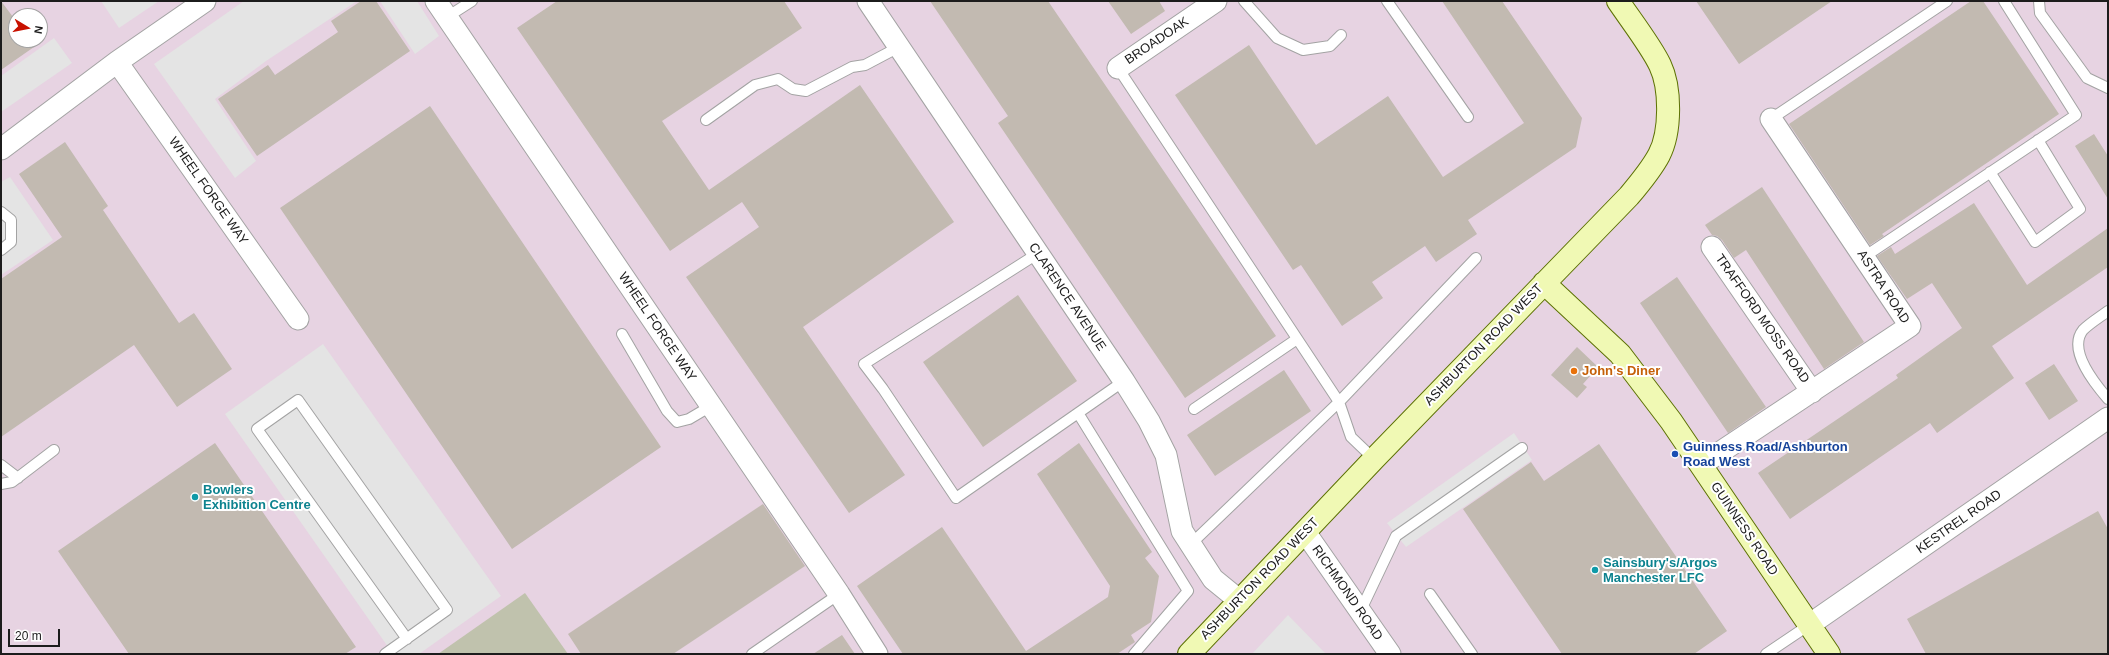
<!DOCTYPE html>
<style>
body{margin:0}
#map{position:relative;width:2109px;height:655px;overflow:hidden;background:#eeebe2;font-family:Helvetica,sans-serif}
canvas{display:block}
.frame{position:absolute;inset:0;border:2px solid #1c1c1c;pointer-events:none}
.north{position:absolute;left:8px;top:8px;width:40px;height:40px;box-sizing:border-box;background:#fff;border:1px solid #a4a4a4;border-radius:50%;rotate:100deg;font-size:11px;font-weight:700;line-height:16px;text-align:center;color:#1c1c1c}
.north::after{content:'';display:block;margin:auto;width:14px;height:18px;background:#c81100;clip-path:polygon(50% 0,100% 100%,50% 72%,0 100%)}
.scale{position:absolute;left:8px;top:629px;width:52px;height:18px;box-sizing:border-box;border:2px solid #1c1c1c;border-top:0;padding-left:5px;font-size:12px;line-height:14px;white-space:nowrap;color:#1c1c1c;-webkit-text-stroke:3px #fff;paint-order:stroke}
</style>
<div id="map">
<canvas width="2109" height="655"></canvas>
<div class="frame"></div>
<div class="north">N</div>
<div class="scale">20 m</div>
</div>
<script>
const c = document.querySelector('canvas').getContext('2d');
c.lineJoin = 'round';
function paint(path, color) {
  c.fillStyle = color;
  c.fill(path, 'evenodd');
}
function trace(path, color, width, dash) {
  c.strokeStyle = color;
  c.lineWidth = width;
  c.lineCap = dash ? 'butt' : 'round';
  c.setLineDash(dash || []);
  c.stroke(path);
}
function write(font, color, halo, rows, align = 'center') {
  c.font = font + ' Helvetica,sans-serif';
  c.lineWidth = 4;
  c.setLineDash([]);
  c.textBaseline = 'middle';
  c.strokeStyle = halo;
  c.fillStyle = color;
  for (const [text, x, y, turn = 0] of rows) {
    c.save();
    c.translate(x, y);
    c.rotate((+turn || 0) * Math.PI / 180);
    c.textAlign = isNaN(turn) ? turn : align;
    if (halo) c.strokeText(text, 0, 0);
    c.fillText(text, 0, 0);
    c.restore();
  }
}
paint(new Path2D(`
 M 1,1 L 2108,1 L 2108,654 L 1,654 ZM 16,16 L 40,16 L 40,40 L 16,40 Z`), '#e7d3e2');
paint(new Path2D(`
 M 525,593 L 568,654 L 438,654 Z`), '#c0c2ad');
paint(new Path2D(`
 M 101,1 L 159,1 L 119,28 Z
 M 244,1 L 357,1 L 266,61 L 215,99 L 256,161 L 235,178 L 154,64 Z
 M 380,1 L 417,1 L 439,36 L 415,54 Z
 M 54,38 L 72,63 L 1,112 L 1,76 Z
 M 10,177 L 53,240 L 1,275 L 1,182 Z
 M 323,344 L 501,596 L 419,654 L 393,654 L 225,414 Z
 M 1514,433 L 1532,460 L 1406,547 L 1387,523 Z
 M 1288,615 L 1326,654 L 1252,654 Z`), '#e4e4e4');
paint(new Path2D(`
 M 1,1 L 16,21 L 16,40 L 44,40 L 1,70 Z
 M 361,1 L 376,1 L 410,51 L 257,156 L 218,99 L 268,65 L 275,75 L 338,32 L 331,21 Z
 M 557,1 L 784,1 L 802,28 L 662,121 L 709,190 L 860,85 L 954,222 L 803,327 L 905,475 L 849,513 L 686,277 L 759,227 L 742,202 L 670,251 L 517,28 Z
 M 930,1 L 1048,1 L 1276,336 L 1185,398 L 998,123 L 1008,116 Z
 M 1108,1 L 1159,1 L 1165,11 L 1131,34 Z
 M 1442,1 L 1502,1 L 1582,118 L 1576,147 L 1468,220 L 1477,234 L 1436,262 L 1425,246 L 1372,282 L 1383,298 L 1342,326 L 1301,265 L 1293,270 L 1175,95 L 1249,45 L 1316,145 L 1388,96 L 1443,177 L 1524,123 Z
 M 1696,1 L 1832,1 L 1739,64 Z
 M 1971,1 L 1983,1 L 2059,114 L 1882,234 L 1884,236 L 1870,245 L 1789,124 Z
 M 430,106 L 661,447 L 512,549 L 280,208 Z
 M 2094,134 L 2108,156 L 2108,199 L 2075,146 Z
 M 65,142 L 108,206 L 103,210 L 179,323 L 194,313 L 232,369 L 177,407 L 134,345 L 1,437 L 1,279 L 62,237 L 19,174 Z
 M 1762,187 L 1864,342 L 1824,369 L 1746,250 L 1734,258 L 1722,240 L 1717,236 L 1712,235 L 1705,225 Z
 M 1974,203 L 2027,285 L 2108,228 L 2108,267 L 1992,346 L 2014,378 L 1937,433 L 1930,423 L 1790,519 L 1758,473 L 1898,378 L 1896,375 L 1962,328 L 1932,283 L 1907,299 L 1877,256 L 1891,247 L 1895,254 Z
 M 1677,277 L 1766,407 L 1728,433 L 1640,303 Z
 M 1018,295 L 1077,381 L 983,447 L 923,362 Z
 M 1577,347 L 1598,367 L 1583,384 L 1587,387 L 1577,398 L 1551,375 Z
 M 2054,364 L 2078,401 L 2049,420 L 2025,383 Z
 M 1284,370 L 1311,411 L 1215,476 L 1187,435 Z
 M 215,443 L 356,647 L 345,654 L 129,654 L 58,551 Z
 M 1079,443 L 1152,552 L 1145,558 L 1159,576 L 1151,622 L 1131,635 L 1135,642 L 1117,654 L 903,654 L 857,586 L 942,527 L 1026,651 L 1108,597 L 1110,586 L 1037,474 Z
 M 1599,444 L 1727,631 L 1694,654 L 1562,654 L 1463,509 L 1531,462 L 1544,481 Z
 M 763,504 L 805,566 L 673,654 L 581,654 L 568,634 Z
 M 2098,511 L 2108,529 L 2108,654 L 1926,654 L 1907,619 Z
 M 842,635 L 855,654 L 813,654 Z`), '#c2bab1');
const lane = new Path2D(`
 M 1244,1 L 1277,38 L 1303,50 L 1330,46 L 1341,35
 M 1387,1 L 1468,117
 M 2039,1 L 2040,13 L 2087,78 L 2108,88
 M 447,17 L 472,1
 M 1118,68 L 1339,402 L 1192,543
 M 1771,119 L 1947,1
 M 706,120 L 755,85 L 778,79 L 793,89 L 806,91 L 852,67 L 865,65 L 899,47
 M 1990,172 L 2035,242 L 2080,209 L 2038,140
 M 1,212 L 11,220 L 11,242 L 1,250
 M 1037,254 L 864,364 L 883,389 L 956,498 L 1124,381
 M 1864,257 L 2076,115 L 2004,1
 M 2108,311 C 2100,317 2090,323 2083,330 C 2067,350 2095,384 2108,399
 M 622,334 L 667,411 L 677,422 L 689,419 L 711,406
 M 1194,409 L 1297,339
 M 1078,413 L 1188,591 L 1134,654
 M 1374,459 L 1351,437 L 1339,402 L 1476,258
 M 1,465 L 18,478
 M 1,484 L 12,482 L 54,450
 M 1430,594 L 1472,654
 M 1360,612 L 1396,536 L 1522,448
 M 385,654 L 447,610 L 298,400 L 257,429 L 407,639
 M 752,654 L 839,594
 M 1766,654 L 1809,625`);
const street = new Path2D(`
 M 436,1 L 839,594 L 877,654
 M 868,1 L 1124,381 L 1149,421 L 1166,455 L 1182,531 L 1213,579 L 1240,601
 M 117,62 L 298,319
 M 1118,68 L 1216,1
 M 1,149 L 117,62 L 205,1
 M 1712,247 L 1812,392
 M 1701,465 L 1910,326 L 1771,119
 M 1305,532 L 1390,654
 M 1809,625 L 2108,418`);
const secondary = new Path2D(`
 M 1544,283 L 1620,354 L 1671,421 L 1829,654
 M 1189,654 L 1374,459 L 1629,196 C 1640,183 1651,170 1659,155 C 1671,132 1671,88 1660,65 C 1651,46 1630,19 1618,1`);
trace(lane, '#a3a3a3', 12);
trace(street, '#a3a3a3', 23);
trace(secondary, '#5d7204', 24);
trace(lane, '#fff', 10);
trace(street, '#fff', 21);
trace(secondary, '#f0f9b4', 22);
for (const [x, y, r, color] of [
 [1574,371,4,"#e8710a"],
 [1675,454,4,"#1a4fb4"],
 [195,497,4,"#0f9aa8"],
 [1595,570,4,"#0f9aa8"]
]) {
  const dot = new Path2D();
  dot.arc(x, y, r, 0, 2 * Math.PI);
  c.fillStyle = color;
  c.fill(dot);
  trace(dot, '#fff', 1.5);
}
write('13px', '#1c1c1c', '#fff', [
 ["BROADOAK",1157,41,-34],
 ["WHEEL FORGE WAY",208,191,55],
 ["ASTRA ROAD",1883,287,57],
 ["CLARENCE AVENUE",1067,297,56],
 ["TRAFFORD MOSS ROAD",1762,319,55],
 ["WHEEL FORGE WAY",657,327,56],
 ["ASHBURTON ROAD WEST",1484,345,-46],
 ["KESTREL ROAD",1959,522,-35],
 ["GUINNESS ROAD",1744,529,56],
 ["ASHBURTON ROAD WEST",1260,579,-46],
 ["RICHMOND ROAD",1347,593,55]
]);
write('bold 13px', '#c56008', '#fff', [
 ["John's Diner",1582,371]
], 'left');
write('bold 13px', '#164399', '#fff', [
 ["Guinness Road/Ashburton",1683,447],
 ["Road West",1683,462]
], 'left');
write('bold 13px', '#0d838f', '#fff', [
 ["Bowlers",203,490],
 ["Exhibition Centre",203,505],
 ["Sainsbury's/Argos",1603,563],
 ["Manchester LFC",1603,578]
], 'left');
</script>
